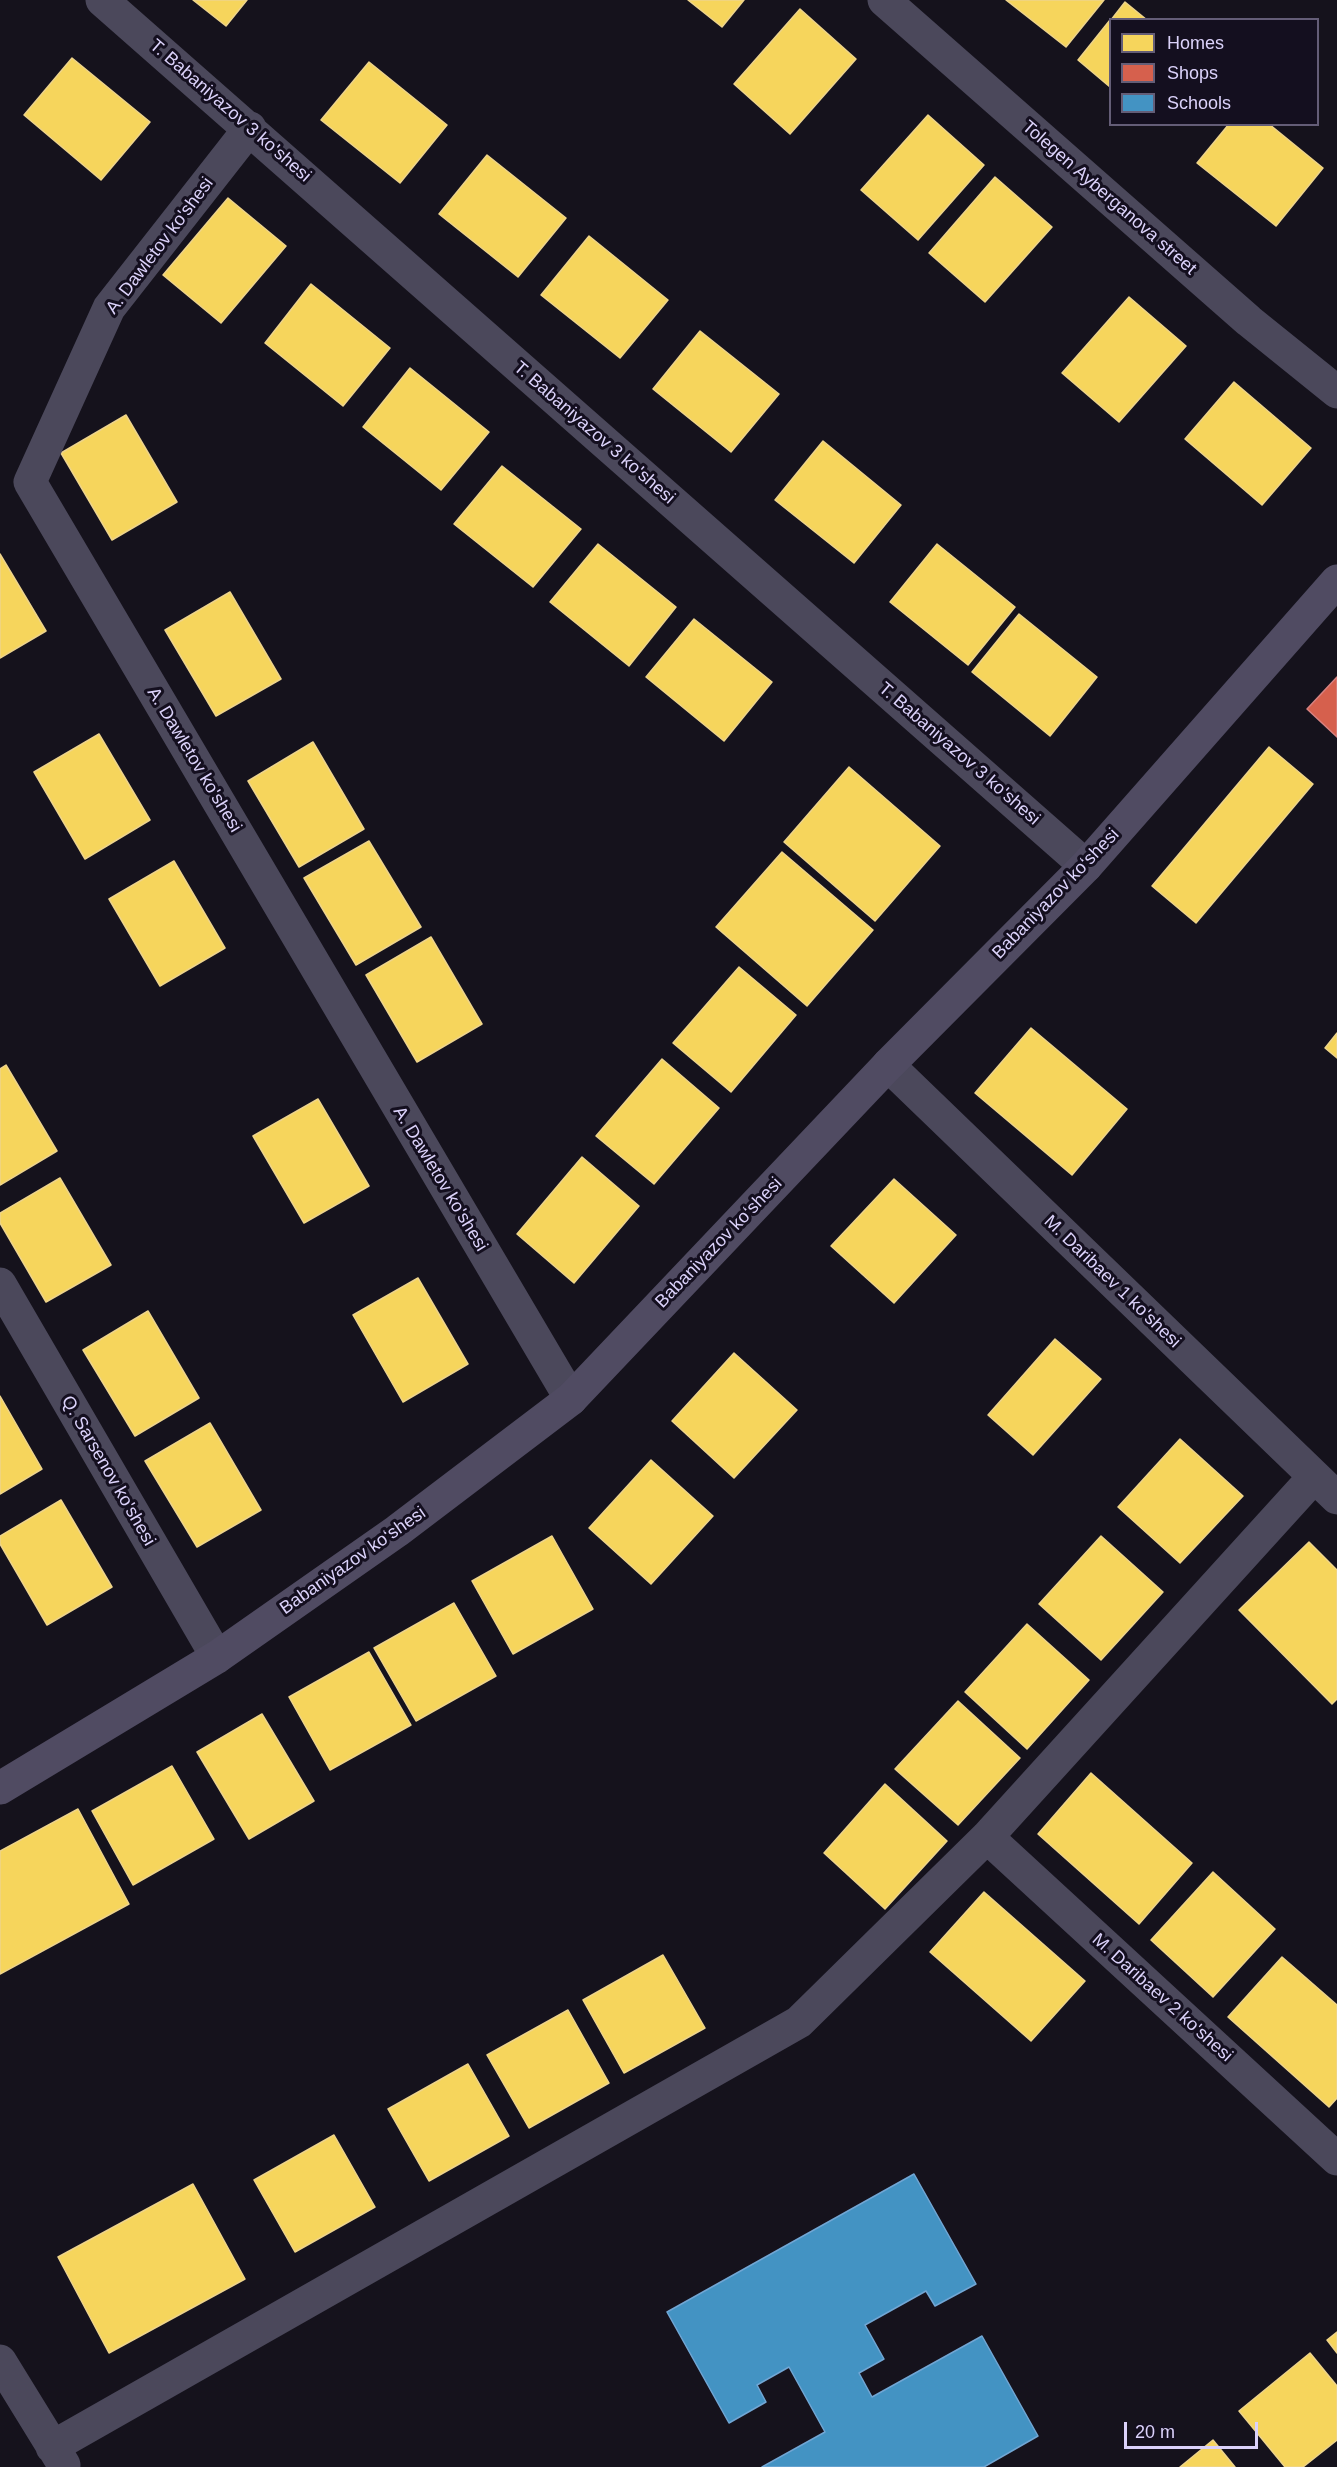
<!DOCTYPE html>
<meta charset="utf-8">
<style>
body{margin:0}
#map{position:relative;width:1337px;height:2467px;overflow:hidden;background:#15121c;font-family:Helvetica,sans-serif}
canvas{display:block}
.legend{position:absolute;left:1109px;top:18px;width:210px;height:108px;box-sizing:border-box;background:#140f1f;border:2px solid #645d77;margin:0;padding:8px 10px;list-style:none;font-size:18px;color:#dbd2fa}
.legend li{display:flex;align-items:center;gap:12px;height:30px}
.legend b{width:30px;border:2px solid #645d77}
.scale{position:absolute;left:1124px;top:2422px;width:134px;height:27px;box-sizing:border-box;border:3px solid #dbd2fa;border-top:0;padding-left:8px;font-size:18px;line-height:21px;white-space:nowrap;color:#dbd2fa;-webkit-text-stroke:4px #140f1f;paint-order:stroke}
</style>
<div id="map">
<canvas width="1337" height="2467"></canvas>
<ul class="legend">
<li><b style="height:16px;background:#f6d55c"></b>Homes</li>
<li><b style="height:16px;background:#d6604d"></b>Shops</li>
<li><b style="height:16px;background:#4393c3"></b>Schools</li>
</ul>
<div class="scale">20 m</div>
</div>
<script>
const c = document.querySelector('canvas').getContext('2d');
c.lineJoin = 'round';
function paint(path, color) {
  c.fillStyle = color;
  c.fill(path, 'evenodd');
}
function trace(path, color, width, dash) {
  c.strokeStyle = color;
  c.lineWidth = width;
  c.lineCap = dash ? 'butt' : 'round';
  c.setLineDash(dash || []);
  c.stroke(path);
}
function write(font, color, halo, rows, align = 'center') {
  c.font = font + ' Helvetica,sans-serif';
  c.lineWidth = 6;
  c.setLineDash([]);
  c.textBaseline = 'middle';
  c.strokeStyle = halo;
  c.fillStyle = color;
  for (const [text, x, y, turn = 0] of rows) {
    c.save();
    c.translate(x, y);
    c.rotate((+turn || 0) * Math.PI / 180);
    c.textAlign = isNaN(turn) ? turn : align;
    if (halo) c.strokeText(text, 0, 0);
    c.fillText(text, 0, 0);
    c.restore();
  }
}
const homes = new Path2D(`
 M 193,0 L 247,0 L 226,26 Z
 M 688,0 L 744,0 L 722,27 Z
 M 1006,0 L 1104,0 L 1066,47 Z
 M 1125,2 L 1147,20 L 1111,20 Z
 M 800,9 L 856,59 L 790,134 L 734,84 Z
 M 1110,20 L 1110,87 L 1078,60 Z
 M 72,58 L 150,122 L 101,180 L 24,115 Z
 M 369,62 L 447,125 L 400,183 L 321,120 Z
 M 928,115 L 984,165 L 918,240 L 861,190 Z
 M 1229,124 L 1269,124 L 1323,168 L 1276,226 L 1197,163 Z
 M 487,155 L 566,218 L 518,277 L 439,214 Z
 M 995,177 L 1052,227 L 985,302 L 929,253 Z
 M 228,198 L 286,246 L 221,323 L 163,275 Z
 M 589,236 L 668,300 L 620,358 L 541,295 Z
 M 311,284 L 390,348 L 343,406 L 265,343 Z
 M 1129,297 L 1186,346 L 1119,422 L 1062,373 Z
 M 700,331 L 779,394 L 731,452 L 653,389 Z
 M 410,368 L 489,432 L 441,490 L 363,427 Z
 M 1234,382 L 1311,448 L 1262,505 L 1185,439 Z
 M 126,415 L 177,502 L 112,540 L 61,453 Z
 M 823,441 L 901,505 L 854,563 L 775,500 Z
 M 502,466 L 581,529 L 533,587 L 454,524 Z
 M 598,544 L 676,607 L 629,666 L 550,602 Z
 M 937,544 L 1015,607 L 968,665 L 890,602 Z
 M 0,554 L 46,631 L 0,658 Z
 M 230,592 L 281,679 L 216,716 L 165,630 Z
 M 1019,614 L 1097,677 L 1050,736 L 972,672 Z
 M 694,619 L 772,682 L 724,741 L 646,677 Z
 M 99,734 L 150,820 L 85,859 L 34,772 Z
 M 313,742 L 364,829 L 299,867 L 248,781 Z
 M 1269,747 L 1313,784 L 1196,923 L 1152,886 Z
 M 849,767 L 940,846 L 875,921 L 784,842 Z
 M 369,841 L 421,927 L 356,965 L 304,878 Z
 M 782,852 L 873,930 L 807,1006 L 716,927 Z
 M 174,861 L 225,948 L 160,986 L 109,899 Z
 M 431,937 L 482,1024 L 417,1062 L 366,975 Z
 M 739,967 L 796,1015 L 731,1092 L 673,1043 Z
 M 1031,1028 L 1127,1109 L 1072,1175 L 975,1093 Z
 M 1337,1033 L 1337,1058 L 1325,1048 Z
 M 662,1059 L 719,1108 L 654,1184 L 596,1136 Z
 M 6,1065 L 57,1151 L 0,1185 L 0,1069 Z
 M 318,1099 L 369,1186 L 304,1223 L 253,1136 Z
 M 582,1157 L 639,1206 L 574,1283 L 517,1234 Z
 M 60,1178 L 111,1265 L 46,1302 L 0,1223 L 0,1213 Z
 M 894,1179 L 956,1235 L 894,1303 L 831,1246 Z
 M 418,1278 L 468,1364 L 403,1402 L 353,1315 Z
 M 148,1311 L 199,1398 L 135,1436 L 83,1350 Z
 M 1055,1339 L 1101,1379 L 1033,1455 L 988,1415 Z
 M 734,1353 L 797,1410 L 734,1478 L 672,1421 Z
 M 0,1396 L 42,1469 L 0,1494 Z
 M 210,1423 L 261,1510 L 197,1547 L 145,1461 Z
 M 1180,1439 L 1243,1496 L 1180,1563 L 1118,1507 Z
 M 651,1460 L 713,1516 L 651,1584 L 589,1528 Z
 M 61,1500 L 112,1587 L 47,1625 L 0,1544 L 0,1536 Z
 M 552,1536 L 593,1609 L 513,1654 L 472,1581 Z
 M 1101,1536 L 1163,1592 L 1101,1660 L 1039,1604 Z
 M 1309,1542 L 1337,1570 L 1337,1699 L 1332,1704 L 1239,1610 Z
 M 454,1603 L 496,1676 L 416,1721 L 374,1648 Z
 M 1027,1624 L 1089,1680 L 1027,1749 L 965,1692 Z
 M 369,1652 L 411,1725 L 330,1770 L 289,1697 Z
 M 958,1701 L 1020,1758 L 958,1825 L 895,1769 Z
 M 262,1714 L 314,1801 L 249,1839 L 197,1752 Z
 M 172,1766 L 214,1839 L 133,1885 L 92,1811 Z
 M 1091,1773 L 1192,1863 L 1139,1924 L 1038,1834 Z
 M 885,1784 L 947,1841 L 885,1909 L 824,1853 Z
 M 78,1809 L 129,1904 L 0,1974 L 0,1851 Z
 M 1213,1872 L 1275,1929 L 1213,1997 L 1151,1940 Z
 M 984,1892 L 1085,1981 L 1031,2041 L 930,1952 Z
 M 663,1955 L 705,2028 L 624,2073 L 583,2000 Z
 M 1282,1957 L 1337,2005 L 1337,2098 L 1329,2107 L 1228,2017 Z
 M 568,2010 L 609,2083 L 529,2128 L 487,2055 Z
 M 468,2064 L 509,2136 L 429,2181 L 388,2109 Z
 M 334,2135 L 375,2207 L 295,2252 L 254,2180 Z
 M 193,2184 L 245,2279 L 109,2353 L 58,2257 Z
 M 1337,2332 L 1337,2353 L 1327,2340 Z
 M 1310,2353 L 1337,2386 L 1337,2440 L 1303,2467 L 1285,2467 L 1239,2411 Z
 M 1213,2440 L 1235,2467 L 1180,2467 Z`);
paint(homes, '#f6d55c');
trace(homes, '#eed48b', 1.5);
const shops = new Path2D(`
 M 1337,677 L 1337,737 L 1307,709 Z`);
paint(shops, '#d6604d');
trace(shops, '#d88281', 1.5);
const schools = new Path2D(`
 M 914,2174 L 976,2284 L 935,2306 L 926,2291 L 865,2325 L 884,2359 L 859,2373 L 872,2397 L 982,2336 L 1038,2436 L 984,2467 L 762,2467 L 825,2432 L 789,2367 L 757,2385 L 766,2402 L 729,2423 L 667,2312 Z`);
paint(schools, '#4393c3');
trace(schools, '#71a6d4', 1.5);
trace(new Path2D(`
 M 102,0 L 1086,866
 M 884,0 L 1249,321 L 1337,392
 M 250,128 L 109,308 L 30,482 L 571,1399
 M 888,1065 L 1337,1498
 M 0,1284 L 217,1657
 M 987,1837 L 1337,2159
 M 0,2361 L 64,2465
 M 52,2447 L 799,2022 L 987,1837 L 1314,1477`), '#4b485b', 33);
trace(new Path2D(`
 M 0,1788 L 217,1657 L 397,1531 L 571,1399 L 888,1065 L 1086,866 L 1337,581`), '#504b62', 33);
write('18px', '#dbd2fa', '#140f1f', [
 ["T. Babaniyazov 3 ko'shesi",230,111,41],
 ["Tolegen Ayberganova street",1109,198,41],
 ["A. Dawletov ko'shesi",160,246,-53],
 ["T. Babaniyazov 3 ko'shesi",594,433,41],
 ["T. Babaniyazov 3 ko'shesi",959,754,41],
 ["A. Dawletov ko'shesi",194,760,59],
 ["Babaniyazov ko‘shesi",1056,894,-46],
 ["A. Dawletov ko'shesi",440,1179,59],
 ["Babaniyazov ko‘shesi",719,1243,-46],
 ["M. Daribaev 1 ko'shesi",1112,1282,44],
 ["Q. Sarsenov ko'shesi",108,1471,60],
 ["Babaniyazov ko‘shesi",353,1561,-35],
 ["M. Daribaev 2 ko'shesi",1162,1998,42]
]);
</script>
